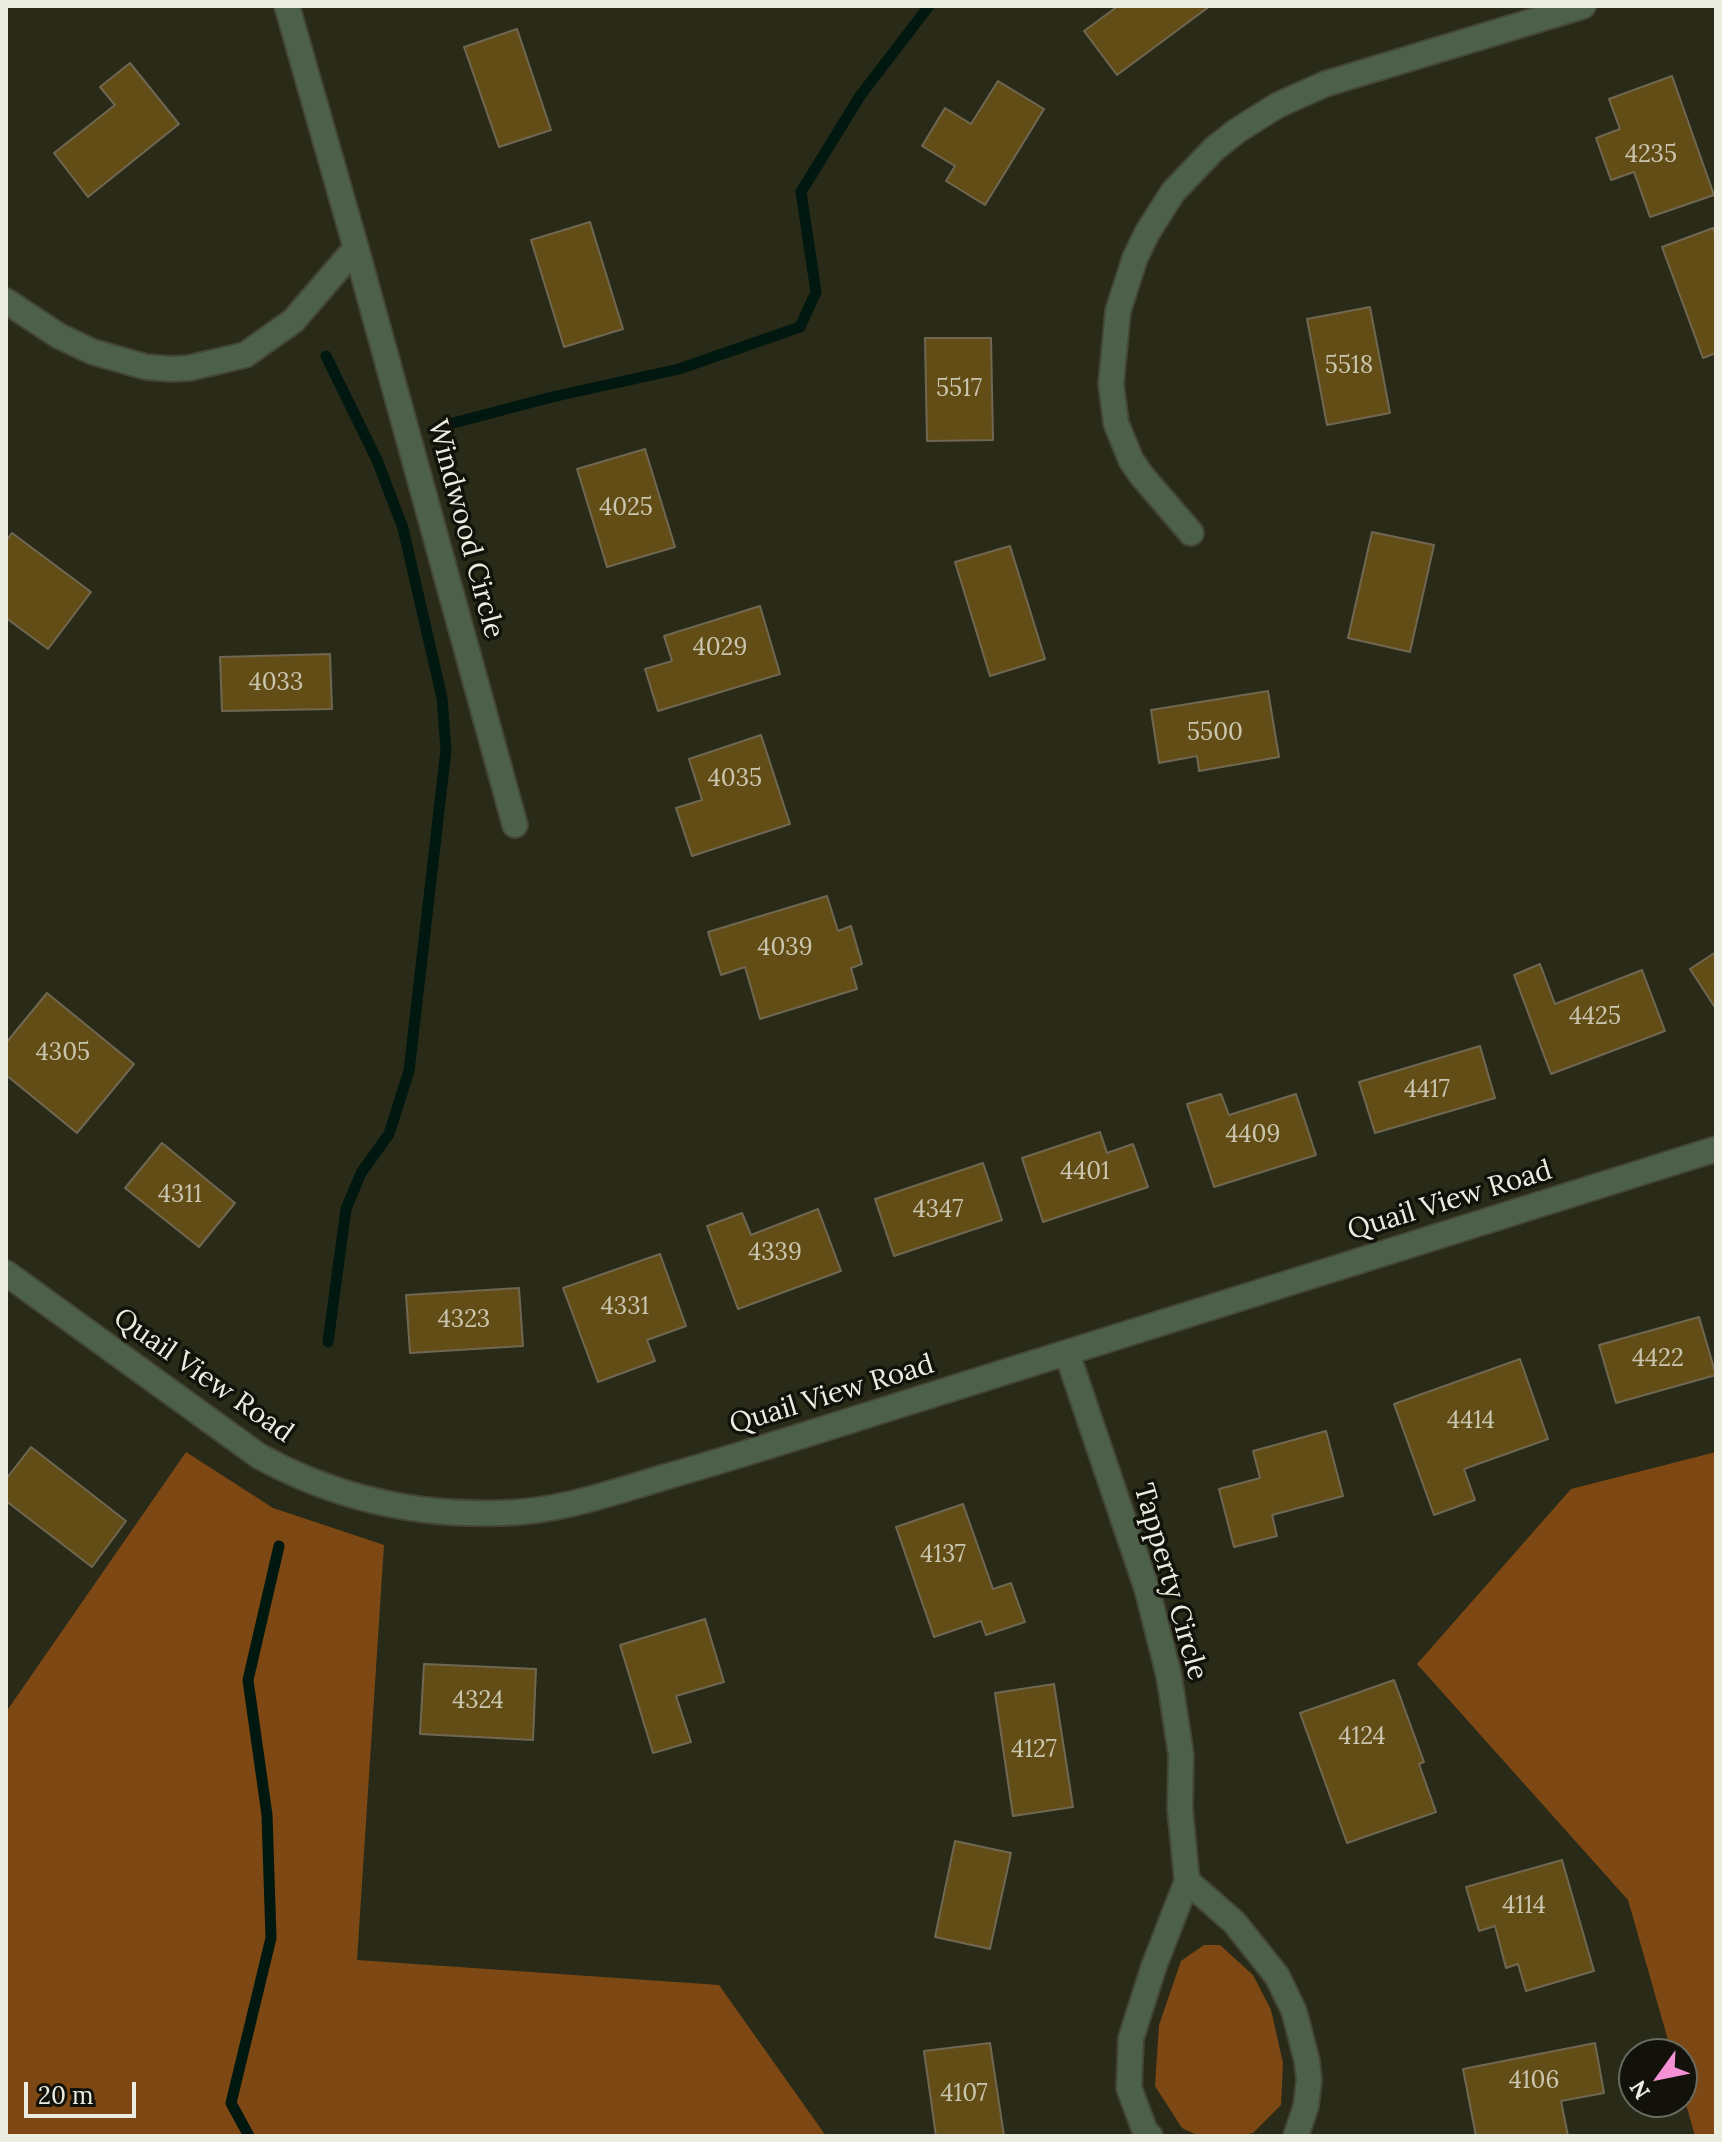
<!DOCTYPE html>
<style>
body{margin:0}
#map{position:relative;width:1722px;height:2142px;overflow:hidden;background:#292b18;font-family:Lora,serif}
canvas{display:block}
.frame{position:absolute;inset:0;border:8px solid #ebede1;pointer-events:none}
.north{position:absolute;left:1618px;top:2038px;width:80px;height:80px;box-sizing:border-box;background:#12120a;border:2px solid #696a60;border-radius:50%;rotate:237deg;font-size:22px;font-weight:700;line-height:32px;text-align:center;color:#ebede1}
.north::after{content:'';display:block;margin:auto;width:28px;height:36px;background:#f491d4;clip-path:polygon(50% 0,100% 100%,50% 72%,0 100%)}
.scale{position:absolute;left:24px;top:2082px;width:112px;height:36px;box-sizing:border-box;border:4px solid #ebede1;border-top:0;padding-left:10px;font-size:24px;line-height:28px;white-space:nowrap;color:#ebede1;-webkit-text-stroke:6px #12120a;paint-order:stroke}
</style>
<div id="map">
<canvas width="1722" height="2142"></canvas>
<div class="frame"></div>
<div class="north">N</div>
<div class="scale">20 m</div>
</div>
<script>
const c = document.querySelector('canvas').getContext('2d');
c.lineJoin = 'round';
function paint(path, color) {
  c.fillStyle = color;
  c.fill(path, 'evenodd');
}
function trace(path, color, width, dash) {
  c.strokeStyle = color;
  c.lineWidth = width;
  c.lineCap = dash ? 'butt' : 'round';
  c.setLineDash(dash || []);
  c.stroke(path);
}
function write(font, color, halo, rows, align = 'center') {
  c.font = font + ' Lora,serif';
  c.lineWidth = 7;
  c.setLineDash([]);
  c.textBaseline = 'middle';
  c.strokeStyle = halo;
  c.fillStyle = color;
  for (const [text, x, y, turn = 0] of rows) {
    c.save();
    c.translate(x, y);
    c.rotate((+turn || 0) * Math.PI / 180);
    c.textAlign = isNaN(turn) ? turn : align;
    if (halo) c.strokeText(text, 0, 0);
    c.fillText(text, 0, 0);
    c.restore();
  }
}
paint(new Path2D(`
 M 186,1452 L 273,1508 L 384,1545 L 357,1960 L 719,1985 L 826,2136 L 6,2136 L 6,1712 Z
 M 1716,1452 L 1716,2136 L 1695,2136 L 1682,2090 L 1682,2054 L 1672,2054 L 1628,1900 L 1417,1664 L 1571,1489 Z
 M 1204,1945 L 1220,1945 L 1253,1975 L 1271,2010 L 1283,2063 L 1281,2105 L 1253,2133 L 1239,2136 L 1199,2136 L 1182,2128 L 1155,2086 L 1159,2025 L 1181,1961 Z`), '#7d4814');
trace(new Path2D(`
 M 326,356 L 377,460 L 403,528 L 442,698 L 446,750 L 409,1071 L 389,1134 L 361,1173 L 346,1209 L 328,1342
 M 442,426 L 552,397 L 679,369 L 800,327 L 816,292 L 801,192 L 860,96 L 929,6
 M 249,2136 L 231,2103 L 271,1938 L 267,1815 L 248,1680 L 279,1546`), '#00180f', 11);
const building = new Path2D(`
 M 1118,6 L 1210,6 L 1117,75 L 1084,31 Z
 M 517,29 L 551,130 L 499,147 L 464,47 Z
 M 130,63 L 179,124 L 88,197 L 54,153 L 115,105 L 100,87 Z
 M 1672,76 L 1714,195 L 1650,217 L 1634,172 L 1611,180 L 1596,138 L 1620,129 L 1609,99 Z
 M 998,81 L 1044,109 L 985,205 L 946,181 L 955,166 L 922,146 L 945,108 L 971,124 Z
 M 590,222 L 623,329 L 564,347 L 531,240 Z
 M 1713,228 L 1716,237 L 1716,353 L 1703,358 L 1662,247 Z
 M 1370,307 L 1390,413 L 1327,425 L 1307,319 Z
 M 925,338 L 991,338 L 993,440 L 927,441 Z
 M 645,449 L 675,547 L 607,567 L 577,469 Z
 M 1372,532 L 1434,545 L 1410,652 L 1348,638 Z
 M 12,533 L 91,592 L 48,649 L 6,618 L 6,541 Z
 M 1010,546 L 1045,659 L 990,676 L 955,562 Z
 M 760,606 L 780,674 L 658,711 L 645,669 L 672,661 L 664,636 Z
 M 330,654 L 332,709 L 222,711 L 220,657 Z
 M 1268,691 L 1279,757 L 1199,771 L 1197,756 L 1159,763 L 1151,710 Z
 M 761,735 L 790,824 L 692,856 L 676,808 L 702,800 L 689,759 Z
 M 827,896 L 838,931 L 851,926 L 862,964 L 851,968 L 857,989 L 760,1019 L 745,967 L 721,975 L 708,932 Z
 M 1716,952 L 1716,1009 L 1690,969 Z
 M 1540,964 L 1555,1004 L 1642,970 L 1665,1031 L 1551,1074 L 1514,975 Z
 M 47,993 L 134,1064 L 77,1133 L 6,1075 L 6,1043 Z
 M 1480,1046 L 1495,1098 L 1375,1133 L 1359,1082 Z
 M 1221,1094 L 1229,1115 L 1296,1094 L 1316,1155 L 1214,1187 L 1187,1104 Z
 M 1100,1132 L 1107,1153 L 1133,1144 L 1148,1187 L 1043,1222 L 1022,1158 Z
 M 162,1143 L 235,1203 L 199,1247 L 125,1188 Z
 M 983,1163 L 1002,1220 L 894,1256 L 875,1199 Z
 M 818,1209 L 841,1271 L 738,1309 L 707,1226 L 742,1213 L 751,1235 Z
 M 660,1254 L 686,1326 L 647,1340 L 655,1361 L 598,1382 L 563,1288 Z
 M 519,1288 L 523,1346 L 410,1353 L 406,1295 Z
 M 1699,1317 L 1716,1375 L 1616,1403 L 1599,1345 Z
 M 1520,1359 L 1548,1439 L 1464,1469 L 1475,1500 L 1434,1515 L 1394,1404 Z
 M 1326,1431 L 1343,1496 L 1272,1515 L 1277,1536 L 1234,1547 L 1219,1489 L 1260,1478 L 1253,1451 Z
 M 31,1447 L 126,1521 L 92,1567 L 6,1501 L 6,1479 Z
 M 963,1504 L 993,1589 L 1011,1583 L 1025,1622 L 986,1635 L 981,1621 L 934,1637 L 896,1527 Z
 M 705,1619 L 724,1682 L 676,1696 L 691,1742 L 653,1753 L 620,1645 Z
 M 424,1664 L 536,1669 L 533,1740 L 420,1734 Z
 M 1394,1680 L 1424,1762 L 1419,1764 L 1436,1812 L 1347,1843 L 1300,1713 Z
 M 1054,1684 L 1073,1807 L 1013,1816 L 995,1693 Z
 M 955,1841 L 1011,1853 L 990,1949 L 935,1937 Z
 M 1562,1860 L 1594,1971 L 1526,1991 L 1518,1964 L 1506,1968 L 1495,1926 L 1479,1931 L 1466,1887 Z
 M 990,2043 L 1004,2136 L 936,2136 L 924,2051 Z
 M 1595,2043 L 1604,2093 L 1561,2101 L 1568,2136 L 1476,2136 L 1463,2069 Z`);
paint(building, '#634d16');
trace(building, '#706753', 2);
const minor = new Path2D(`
 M 356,248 L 515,825
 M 6,301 L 59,336 L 93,352 L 146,367 L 172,369 L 189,368 L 245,355 L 293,321 L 356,248 L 287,6
 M 1191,533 L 1142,476 L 1131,460 L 1116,423 L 1111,384 L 1118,311 L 1135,258 L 1147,233 L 1173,192 L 1214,149 L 1238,130 L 1278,105 L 1325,84 L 1583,6
 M 6,1273 L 259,1456 C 335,1498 415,1516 501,1513 C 558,1512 611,1493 665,1477 C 746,1454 826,1428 906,1403 C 1176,1318 1446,1234 1716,1149
 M 1067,1353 L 1147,1589 L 1169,1676 L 1181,1755 L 1180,1809 L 1187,1881 L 1154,1966 L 1131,2038 L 1129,2088 L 1145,2131 L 1150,2136
 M 1187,1881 L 1234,1922 L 1277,1976 L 1294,2011 L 1307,2061 L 1309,2080 L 1306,2106 L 1296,2136`);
trace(minor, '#444634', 28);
trace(minor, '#4d6049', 24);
write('24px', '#c9c5ae', null, [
 ["4235",1651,155],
 ["5518",1349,366],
 ["5517",959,389],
 ["4025",626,508],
 ["4029",720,648],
 ["4033",276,683],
 ["5500",1215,733],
 ["4035",735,779],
 ["4039",785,948],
 ["4425",1595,1017],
 ["4305",63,1053],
 ["4417",1427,1090],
 ["4409",1253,1135],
 ["4401",1085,1172],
 ["4311",180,1195],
 ["4347",938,1210],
 ["4339",775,1253],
 ["4331",625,1307],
 ["4323",464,1320],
 ["4422",1658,1359],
 ["4414",1471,1421],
 ["4137",943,1555],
 ["4324",478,1701],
 ["4124",1362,1737],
 ["4127",1034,1750],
 ["4114",1524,1906],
 ["4106",1534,2081],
 ["4107",964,2094]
]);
write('28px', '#ebede1', '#12120a', [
 ["Windwood Circle",465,529,75],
 ["Quail View Road",1450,1201,-17],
 ["Quail View Road",203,1376,35],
 ["Quail View Road",832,1395,-17],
 ["Tapperty Circle",1170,1582,74]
]);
</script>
